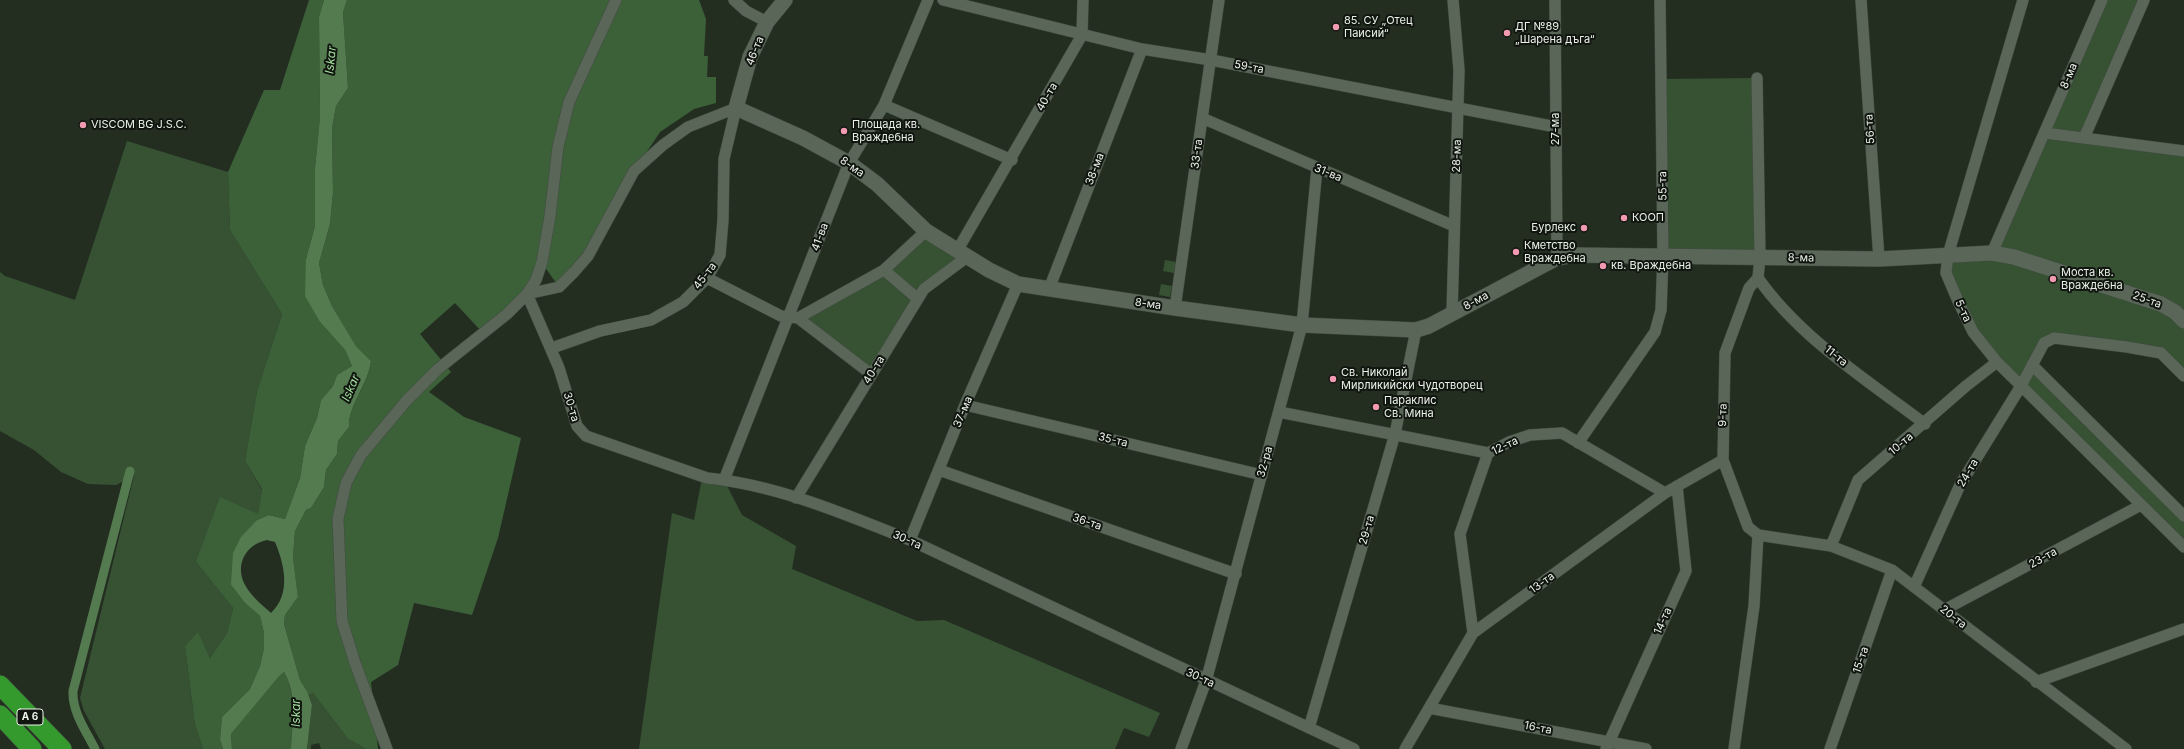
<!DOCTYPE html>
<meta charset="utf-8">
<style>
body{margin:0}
canvas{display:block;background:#232e21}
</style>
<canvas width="2184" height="749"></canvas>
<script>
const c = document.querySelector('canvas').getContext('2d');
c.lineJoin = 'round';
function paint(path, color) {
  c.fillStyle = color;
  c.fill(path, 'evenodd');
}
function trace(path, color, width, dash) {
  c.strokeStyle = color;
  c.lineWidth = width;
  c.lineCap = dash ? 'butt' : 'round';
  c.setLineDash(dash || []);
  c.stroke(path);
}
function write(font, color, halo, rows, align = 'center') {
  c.font = font + ' Inter,sans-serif';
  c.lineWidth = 4;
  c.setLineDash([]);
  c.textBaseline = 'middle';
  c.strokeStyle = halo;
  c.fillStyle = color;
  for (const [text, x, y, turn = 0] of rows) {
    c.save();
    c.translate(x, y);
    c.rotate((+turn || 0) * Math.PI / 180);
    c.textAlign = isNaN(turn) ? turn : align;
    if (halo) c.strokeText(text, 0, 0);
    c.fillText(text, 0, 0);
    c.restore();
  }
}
paint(new Path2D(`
 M 2102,0 L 2144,0 L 2084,138 L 2184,151 L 2184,376 L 2161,353 L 2054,338 L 2032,365 L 2184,516 L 2184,547 L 2007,371 L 1958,301 L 1948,255 L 1992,253 Z
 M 1757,78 L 1760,257 L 1663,256 L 1662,79 Z
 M 127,141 L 228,172 L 230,230 L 282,314 L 257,391 L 245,461 L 262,490 L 258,515 L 196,562 L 233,608 L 227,633 L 210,658 L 198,633 L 185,646 L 195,725 L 203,749 L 105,749 L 84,711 L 80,698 L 134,476 L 116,485 L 88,484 L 61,472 L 34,450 L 0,431 L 0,272 L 5,276 L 75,300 Z
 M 926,231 L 967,257 L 936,279 L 871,374 L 798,318 L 884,270 Z
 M 1165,260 L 1176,262 L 1174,273 L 1163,271 Z
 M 1161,284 L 1172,286 L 1170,297 L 1159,295 Z
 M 724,480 L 742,515 L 796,546 L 792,569 L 917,621 L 944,620 L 1160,713 L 1149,737 L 1124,728 L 1115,749 L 639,749 L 672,513 L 694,520 L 701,483 Z
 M 313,693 L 348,739 L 366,749 L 321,749 L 319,743 L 311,745 L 311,749 L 307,749 L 312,705 L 309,695 Z`), '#365233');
paint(new Path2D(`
 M 309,0 L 324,0 L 319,17 L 320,117 L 315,168 L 315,226 L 306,259 L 320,322 L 345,350 L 352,366 L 337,375 L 333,386 L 321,400 L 317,418 L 305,446 L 300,478 L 285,519 L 269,515 L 257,520 L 231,585 L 245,603 L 260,616 L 264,633 L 264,648 L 260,666 L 250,689 L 222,717 L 220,739 L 223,749 L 203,749 L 195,725 L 185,646 L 198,632 L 210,658 L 227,633 L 233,608 L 196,562 L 220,497 L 258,514 L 262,489 L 245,461 L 257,391 L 282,314 L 230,230 L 228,172 L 264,90 L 280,90 Z
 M 347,0 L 699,0 L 706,19 L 704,56 L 708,56 L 707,77 L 716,77 L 716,103 L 694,109 L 660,132 L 634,171 L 614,212 L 559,287 L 542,263 L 536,280 L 483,333 L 455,303 L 420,334 L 451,372 L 429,392 L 464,417 L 521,438 L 498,538 L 472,615 L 414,603 L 398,665 L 371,682 L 378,749 L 366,749 L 348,739 L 313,693 L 309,695 L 300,680 L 284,624 L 285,615 L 298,597 L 293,557 L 295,531 L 306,510 L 311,508 L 324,487 L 326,470 L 337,454 L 338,441 L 349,427 C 348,405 368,387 371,361 L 356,346 L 332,306 L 323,285 L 319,263 L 330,224 L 333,193 L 332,128 L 336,106 L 348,88 L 343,12 Z
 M 284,672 C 298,699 292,720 291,749 L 232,749 L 231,734 L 279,675 Z`), '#3c6139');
paint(new Path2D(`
 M 324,0 L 347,0 L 343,12 L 348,88 L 336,106 L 332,128 L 333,193 L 330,224 L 319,263 L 323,285 L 332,306 L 356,346 L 371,361 C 368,386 348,405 349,427 L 338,441 L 337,454 L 326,470 L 324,487 L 311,508 L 306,510 L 295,531 L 293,557 L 298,597 L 285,615 L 284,624 L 300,680 L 308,693 L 312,705 L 307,749 L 291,749 C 292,722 298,697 284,672 L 279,676 L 231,734 L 232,749 L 223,749 L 220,739 L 222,717 L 250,689 L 260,666 L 264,648 L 264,633 L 260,616 L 245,603 L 231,585 L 233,553 L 241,537 L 257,520 L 269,515 L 285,519 L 300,478 L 305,446 L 317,418 L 321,400 L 333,386 L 337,375 L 352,366 L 345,350 L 320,322 L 305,296 L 306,259 L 315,226 L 315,168 L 320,117 L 319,17 ZM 267,540 L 275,542 C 285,566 291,594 271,613 C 262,605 249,594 244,583 C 235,563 247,544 267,540 Z`), '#547a50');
trace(new Path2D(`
 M 95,749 C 86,731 72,712 73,691 L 130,471`), '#547a50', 9);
const street = new Path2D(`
 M 734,0 L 746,11 L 767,22
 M 943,0 L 1142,49 L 1211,60 L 1556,127
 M 1555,0 L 1557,258
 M 1861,0 L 1879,259
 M 2023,0 L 1948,255 L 1946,273 L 1958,301 L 1973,332 L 1997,362 L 2184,547
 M 884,105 L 1012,160
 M 1202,118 L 1454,226
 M 2045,133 L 2184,151
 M 2084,138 L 2144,0
 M 957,251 L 1082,35 L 1083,0
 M 1992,253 L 2102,0
 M 884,270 L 918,299
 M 707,278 L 781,316 L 798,318 L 884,270 L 926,231
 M 1758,278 C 1800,338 1867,380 1925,424
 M 1049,289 L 1142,49
 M 527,294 L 559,368 L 577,426 L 586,436 L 707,478 C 777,485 845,514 910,540 L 1354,749
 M 527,294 L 559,287 L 574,272 L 588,256 L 634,171 L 663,145 L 688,127 L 736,108
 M 1175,308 L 1219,0
 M 1452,313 L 1459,70 L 1453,0
 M 798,318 L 871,374
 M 552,348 L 600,331 L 651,320 L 683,302 L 707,278 L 720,255 L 723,220 L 724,159 L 736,108
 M 2032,365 L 2184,516
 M 965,405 L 1262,475
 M 1279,412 L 1488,453
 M 1578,443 L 1655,332 L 1661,310 L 1663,256 L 1660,0
 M 939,470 L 1236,574
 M 724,480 L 849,163 L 884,105 L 928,0
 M 796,498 L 924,289 L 967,257
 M 1758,535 L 1831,546 L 1892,570 L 2126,749
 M 910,540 L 965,405 L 1018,284
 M 1831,546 L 1858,480 L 1966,386 L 1997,362
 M 1914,587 L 1960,485 L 2021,386 L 2044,343 L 2054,338 L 2127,347 L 2161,353 L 2184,376
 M 1944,610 L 2141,505
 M 1473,633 L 1460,534 L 1488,453 L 1509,442 L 1530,435 L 1562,433 L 1665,493
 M 2036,682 L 2184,629
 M 1429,708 L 1646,749
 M 1309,728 L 1395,434 L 1416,330
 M 387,749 L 355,663 L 342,621 L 338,519 L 346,483 L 361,455 L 407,400 L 438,369 L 507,314 L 527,294 L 536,280 L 542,262 L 550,216 L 558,147 L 569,102 L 616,0
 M 1181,749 L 1206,681 L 1302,325 L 1317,168
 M 1405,749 L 1473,633 L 1665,493 L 1723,460
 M 1606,749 L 1686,571 L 1677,486
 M 1734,749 L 1754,606 L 1758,535 L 1748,527 L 1723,460 L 1725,353 L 1749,288 L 1758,278 L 1760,257 L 1757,78
 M 1830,749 L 1892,570`);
const secondary = new Path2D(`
 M 785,0 L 767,22 L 750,57 L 736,108 L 803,138 L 849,163 L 877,184 L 926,231 L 989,270 L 1018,284 L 1175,308 L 1302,325 L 1416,330 L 1429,326 L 1557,258 L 1574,255 L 1879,259 L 1992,253 L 2014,257 L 2161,304 L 2175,312 L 2184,321`);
const highway = new Path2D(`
 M 0,685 L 62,749
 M 0,715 L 32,749`);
trace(street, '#424b41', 12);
trace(secondary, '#424b41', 16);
trace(highway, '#424b41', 20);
trace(street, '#596658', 11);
trace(secondary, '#596658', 15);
trace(highway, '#349a2e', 19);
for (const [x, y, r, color] of [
 [1336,27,4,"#f29ab0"],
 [1507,33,4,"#f29ab0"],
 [83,125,4,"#f29ab0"],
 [844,131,4,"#f29ab0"],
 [1624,218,4,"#f29ab0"],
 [1584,228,4,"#f29ab0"],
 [1516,252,4,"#f29ab0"],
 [1603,266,4,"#f29ab0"],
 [2053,279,4,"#f29ab0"],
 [1333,379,4,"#f29ab0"],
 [1376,407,4,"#f29ab0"]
]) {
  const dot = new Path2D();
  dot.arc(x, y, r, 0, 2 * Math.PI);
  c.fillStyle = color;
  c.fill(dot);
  trace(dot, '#10150f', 1.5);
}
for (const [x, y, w] of [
 [30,717,26]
]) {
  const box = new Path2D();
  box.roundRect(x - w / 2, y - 8, w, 16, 3);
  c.fillStyle = '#10150f';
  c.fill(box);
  trace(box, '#ebf2ea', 1);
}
write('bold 10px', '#ebf2ea', null, [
 ["A 6",30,717]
]);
write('11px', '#ebf2ea', '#10150f', [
 ["85. СУ „Отец",1344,21],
 ["Паисий“",1344,34],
 ["ДГ №89",1515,27],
 ["„Шарена дъга“",1515,40],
 ["VISCOM BG J.S.C.",91,125],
 ["Площада кв.",852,125],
 ["Враждебна",852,138],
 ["КООП",1632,218],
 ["Бурлекс",1576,228,"right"],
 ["Кметство",1524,246],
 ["Враждебна",1524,259],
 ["кв. Враждебна",1611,266],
 ["Моста кв.",2061,273],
 ["Враждебна",2061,286],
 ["Св. Николай",1341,373],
 ["Мирликийски Чудотворец",1341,386],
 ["Параклис",1384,401],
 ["Св. Мина",1384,414]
], 'left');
write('11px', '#ebf2ea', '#10150f', [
 ["46-та",755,51,-68],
 ["59-та",1249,67,11],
 ["8-ма",2069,76,-67],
 ["40-та",1047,97,-60],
 ["27-ма",1556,129,-90],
 ["56-та",1870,129,-94],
 ["33-та",1197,154,-82],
 ["28-ма",1457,156,-88],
 ["8-ма",852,167,35],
 ["38-ма",1095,169,-69],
 ["31-ва",1328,173,23],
 ["55-та",1663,186,-91],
 ["41-ва",820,237,-69],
 ["8-ма",1801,258,1],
 ["45-та",705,276,-53],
 ["25-та",2147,300,20],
 ["8-ма",1476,301,-28],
 ["8-ма",1148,304,8],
 ["5-та",1963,311,64],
 ["11-та",1836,356,39],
 ["40-та",874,370,-58],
 ["30-та",571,407,73],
 ["37-ма",963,412,-67],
 ["9-та",1723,415,-89],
 ["35-та",1113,440,13],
 ["10-та",1901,444,-40],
 ["12-та",1505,446,-26],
 ["32-ра",1265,462,-75],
 ["24-та",1968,473,-60],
 ["36-та",1087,522,19],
 ["29-та",1367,530,-74],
 ["30-та",907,540,24],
 ["23-та",2043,558,-29],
 ["13-та",1542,583,-36],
 ["20-та",1953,617,38],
 ["14-та",1663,621,-66],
 ["15-та",1861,660,-71],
 ["30-та",1200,678,25],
 ["16-та",1538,728,11]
]);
write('italic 12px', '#a3de9d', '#10150f', [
 ["Iskar",331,60,-84],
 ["Iskar",351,388,-66],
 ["Iskar",296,713,-90]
]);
</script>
